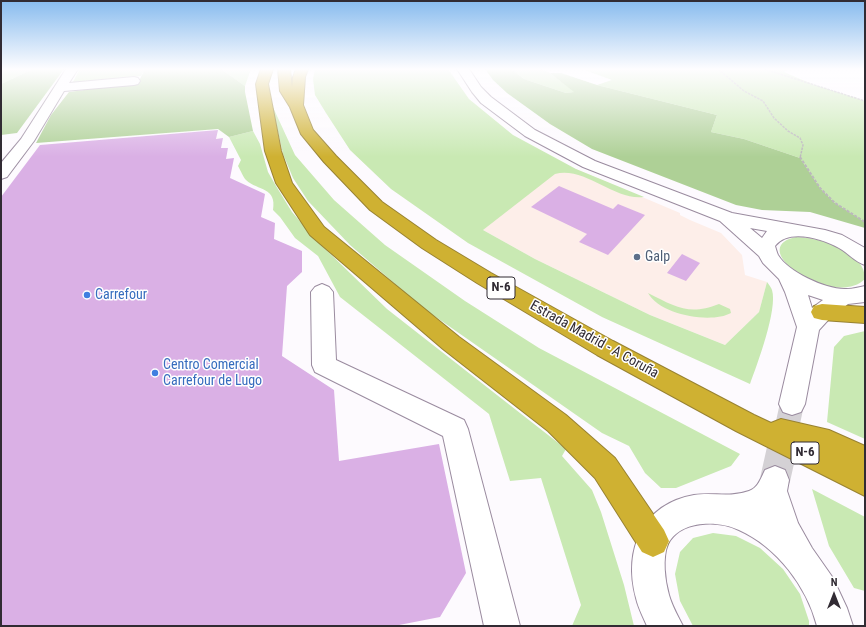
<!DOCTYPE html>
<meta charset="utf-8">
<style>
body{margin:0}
#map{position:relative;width:866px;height:627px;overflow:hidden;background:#fdfafe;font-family:"Roboto Condensed",sans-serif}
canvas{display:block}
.frame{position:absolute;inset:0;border:2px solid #312b33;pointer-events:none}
.north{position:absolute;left:814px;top:575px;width:40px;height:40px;-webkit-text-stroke:3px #fff;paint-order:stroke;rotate:0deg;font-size:11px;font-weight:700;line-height:16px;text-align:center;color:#312b33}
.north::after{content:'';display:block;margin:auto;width:14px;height:18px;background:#312b33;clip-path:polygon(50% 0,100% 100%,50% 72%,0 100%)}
</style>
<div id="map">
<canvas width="866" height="627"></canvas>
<div class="frame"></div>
<div class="north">N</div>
</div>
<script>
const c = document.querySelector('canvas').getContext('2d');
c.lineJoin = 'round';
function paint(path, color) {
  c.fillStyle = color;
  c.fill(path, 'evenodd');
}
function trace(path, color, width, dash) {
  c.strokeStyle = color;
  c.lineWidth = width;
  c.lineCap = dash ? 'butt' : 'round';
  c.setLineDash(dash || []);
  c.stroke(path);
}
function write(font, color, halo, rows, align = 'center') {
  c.font = font + ' "Roboto Condensed",sans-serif';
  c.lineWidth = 3;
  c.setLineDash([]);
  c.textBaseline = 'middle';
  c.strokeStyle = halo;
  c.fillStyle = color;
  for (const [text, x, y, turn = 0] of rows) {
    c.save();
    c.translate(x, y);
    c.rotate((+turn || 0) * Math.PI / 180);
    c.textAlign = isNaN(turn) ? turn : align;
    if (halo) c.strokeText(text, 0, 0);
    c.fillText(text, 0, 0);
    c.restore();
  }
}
paint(new Path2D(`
 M 576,169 L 680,213 L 680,215 L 690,220 L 721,233 L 742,255 L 745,275 L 767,282 L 759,312 L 725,345 L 650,315 L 535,259 L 483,230 L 538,173 Z`), '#fdeee9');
paint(new Path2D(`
 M 1,69 L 33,69 L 1,84 Z
 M 80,69 L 145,69 L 141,76 L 73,82 Z
 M 221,69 L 251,69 L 245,86 Z
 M 315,69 L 448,69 L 469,99 L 513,135 L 576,169 L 644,197 C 614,201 585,166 555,174 L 483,230 L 535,259 L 650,315 L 725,345 L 759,312 L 767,282 C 769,285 771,287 772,290 C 778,309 757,365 750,384 L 602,317 L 468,243 L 391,189 L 350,150 L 326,113 L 315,95 L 313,79 Z
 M 511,69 L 541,69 L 550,73 L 575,92 L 566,93 L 524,79 Z
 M 582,69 L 789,69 L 784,72 L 812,84 L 865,101 L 865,222 L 835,203 L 820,188 L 800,158 L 744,139 L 711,132 L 717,115 L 597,85 L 612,80 Z
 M 272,105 L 295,155 L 334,200 L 385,245 L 465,301 L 539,348 L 740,454 L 731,466 L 676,488 L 661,488 L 645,473 L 629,446 L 602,433 L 423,308 L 350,245 L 308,201 L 293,178 L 283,154 Z
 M 253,131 L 260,144 L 268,172 L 276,186 L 292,212 L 316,240 L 387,309 L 566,449 L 562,456 L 592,490 L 601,512 L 624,585 L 634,626 L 572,626 L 581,605 L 541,478 L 510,481 L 489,414 L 340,297 L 318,256 L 295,238 L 280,217 L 273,210 C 277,187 258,191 246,180 C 243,177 241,171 238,166 L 241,160 L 229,137 Z
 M 796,237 C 818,237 866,251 865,279 C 833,310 743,248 796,237 Z
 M 648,293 C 676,307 689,316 719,304 L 730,309 L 731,313 C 711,324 660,315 648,293 Z
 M 865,331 L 865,439 L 827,422 L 834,347 L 844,336 Z
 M 812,489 L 865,517 L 865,591 L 854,588 L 829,546 Z
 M 713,533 L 736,536 L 760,548 L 783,569 L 800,594 L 809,621 L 809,626 L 693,626 L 680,601 L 675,574 L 680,552 L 693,538 Z`), '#c9e9b3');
paint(new Path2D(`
 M 33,69 L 64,69 L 17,133 L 1,135 L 1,84 Z
 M 145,69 L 221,69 L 245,86 L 245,92 L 253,131 L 229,137 L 218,129 L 36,143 L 51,115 L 69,92 L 138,83 Z
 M 485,69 L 511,69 L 524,79 L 566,93 L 574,92 L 550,73 L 561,73 L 597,85 L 717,115 L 711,132 L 744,139 L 800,158 L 820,188 L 835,203 L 865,222 L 865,228 L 810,212 L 762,210 L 736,205 L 592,149 L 550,124 L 507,93 L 493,80 Z`), '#aed096');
paint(new Path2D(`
 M 218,130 L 216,139 L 223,138 L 221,148 L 228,148 L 226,159 L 234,158 L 230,178 L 265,194 L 261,217 L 275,223 L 274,239 L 302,251 L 302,272 L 287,286 L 282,356 L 334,390 L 339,461 L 439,444 L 466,573 L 440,617 L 394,626 L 1,626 L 1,197 L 40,145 Z
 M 559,186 L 613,209 L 618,204 L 645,215 L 608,255 L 579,242 L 587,234 L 531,207 Z
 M 682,254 L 700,263 L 686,281 L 667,273 Z`), '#dab0e5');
trace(new Path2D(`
 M 787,427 L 792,404`), '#d4d1d5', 24, [24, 12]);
trace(new Path2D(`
 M 775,480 L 787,426`), '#d4d1d5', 30, [30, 16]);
const minor = new Path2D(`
 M 66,69 L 78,69 L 69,83 L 134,77 L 138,78 L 140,81 L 138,84 L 134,85 L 64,91 L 34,141 L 7,177 L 1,179 L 1,163 L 21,139 Z
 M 457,69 L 469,69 L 481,87 L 491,97 L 535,130 L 595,161 L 732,213 L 825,230 L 842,235 L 865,248 L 865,265 C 855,262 848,253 839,248 C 822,239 789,228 775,246 C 776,249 777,253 778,255 C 788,272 827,290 846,289 C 853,289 859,287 865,286 L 865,302 L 848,304 L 830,318 L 819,330 L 805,404 L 801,412 L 792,415 L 783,412 L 779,404 L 797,327 L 785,292 L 779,279 L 763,263 L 759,256 L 720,221 L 583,167 L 525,136 L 481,103 L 472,92 ZM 750,228 L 767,231 L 762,238 ZM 808,295 L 823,300 L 812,308 Z
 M 322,284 L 329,287 L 333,292 L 336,360 L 464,420 L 468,429 L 520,626 L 484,626 L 443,436 L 315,372 L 312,365 L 311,292 L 315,287 Z
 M 775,466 L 785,470 L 789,480 L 787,491 L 798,523 L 812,548 L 833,578 L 847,608 L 853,626 L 817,626 C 807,587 777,547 739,530 C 718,520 680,520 668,544 C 662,558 665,581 669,595 C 672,606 678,616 683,626 L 647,626 C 643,617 638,607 636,598 C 623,549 643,504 694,495 C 714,492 729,498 749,491 C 758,488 761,478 765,470 Z`);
const highway = new Path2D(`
 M 261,69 L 273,69 L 268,84 L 281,151 L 292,183 L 324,227 L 459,337 L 566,415 L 615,458 L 664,530 L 669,541 L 664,552 L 653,557 L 642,552 L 595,478 L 548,431 L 443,349 L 310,235 L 276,183 L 265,151 L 256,84 Z
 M 278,69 L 290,69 L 292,87 L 293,77 L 296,69 L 308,69 L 305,77 L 303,105 L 313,130 L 336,156 L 382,202 L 436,240 L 491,273 L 613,341 L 754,415 L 771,423 L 781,419 L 829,430 L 865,446 L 865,496 L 736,431 L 597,355 L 477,283 L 422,248 L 370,210 L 324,162 L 301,134 L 290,107 L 280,91 Z
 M 822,304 L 865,307 L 865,323 L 822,320 L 814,318 L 811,312 L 814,306 Z`);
trace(minor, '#9a8b9f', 2);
trace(highway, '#988232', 2);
trace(new Path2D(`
 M 718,69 L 744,91 L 763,101 L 774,118 L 788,131 L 800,138 L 803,145 L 800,158
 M 764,69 L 865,101`), '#bcb8bd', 1.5, [2.5, 1]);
trace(new Path2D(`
 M 800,157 L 820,188 L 835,203 L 865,222`), '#bcb8bd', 2, [3, 1.5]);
paint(minor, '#fff');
paint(highway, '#cfb132');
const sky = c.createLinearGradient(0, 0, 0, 157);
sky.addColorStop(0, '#87bbee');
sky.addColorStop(0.44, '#fefdff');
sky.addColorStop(1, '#fefdff00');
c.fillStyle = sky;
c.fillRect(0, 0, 866, 157);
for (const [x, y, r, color] of [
 [637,257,4,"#5c6f8a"],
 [87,295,4,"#3f7fe0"],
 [155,373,4,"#3f7fe0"]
]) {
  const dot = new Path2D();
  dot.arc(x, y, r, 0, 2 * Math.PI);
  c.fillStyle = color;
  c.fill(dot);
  trace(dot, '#fff', 1.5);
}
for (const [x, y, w] of [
 [501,288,28],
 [805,453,28]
]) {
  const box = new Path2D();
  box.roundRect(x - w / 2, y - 11, w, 22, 3);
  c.fillStyle = '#fff';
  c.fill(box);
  trace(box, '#312b33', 1);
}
write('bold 13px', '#312b33', null, [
 ["N-6",501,288],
 ["N-6",805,453]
]);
write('14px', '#4e5e75', '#fff', [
 ["Galp",645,257]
], 'left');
write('14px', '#366cbe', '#fff', [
 ["Carrefour",95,295],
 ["Centro Comercial",163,365],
 ["Carrefour de Lugo",163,381]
], 'left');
write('14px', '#312b33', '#fff', [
 ["Estrada Madrid - A Coruña",594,340,29]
]);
</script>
